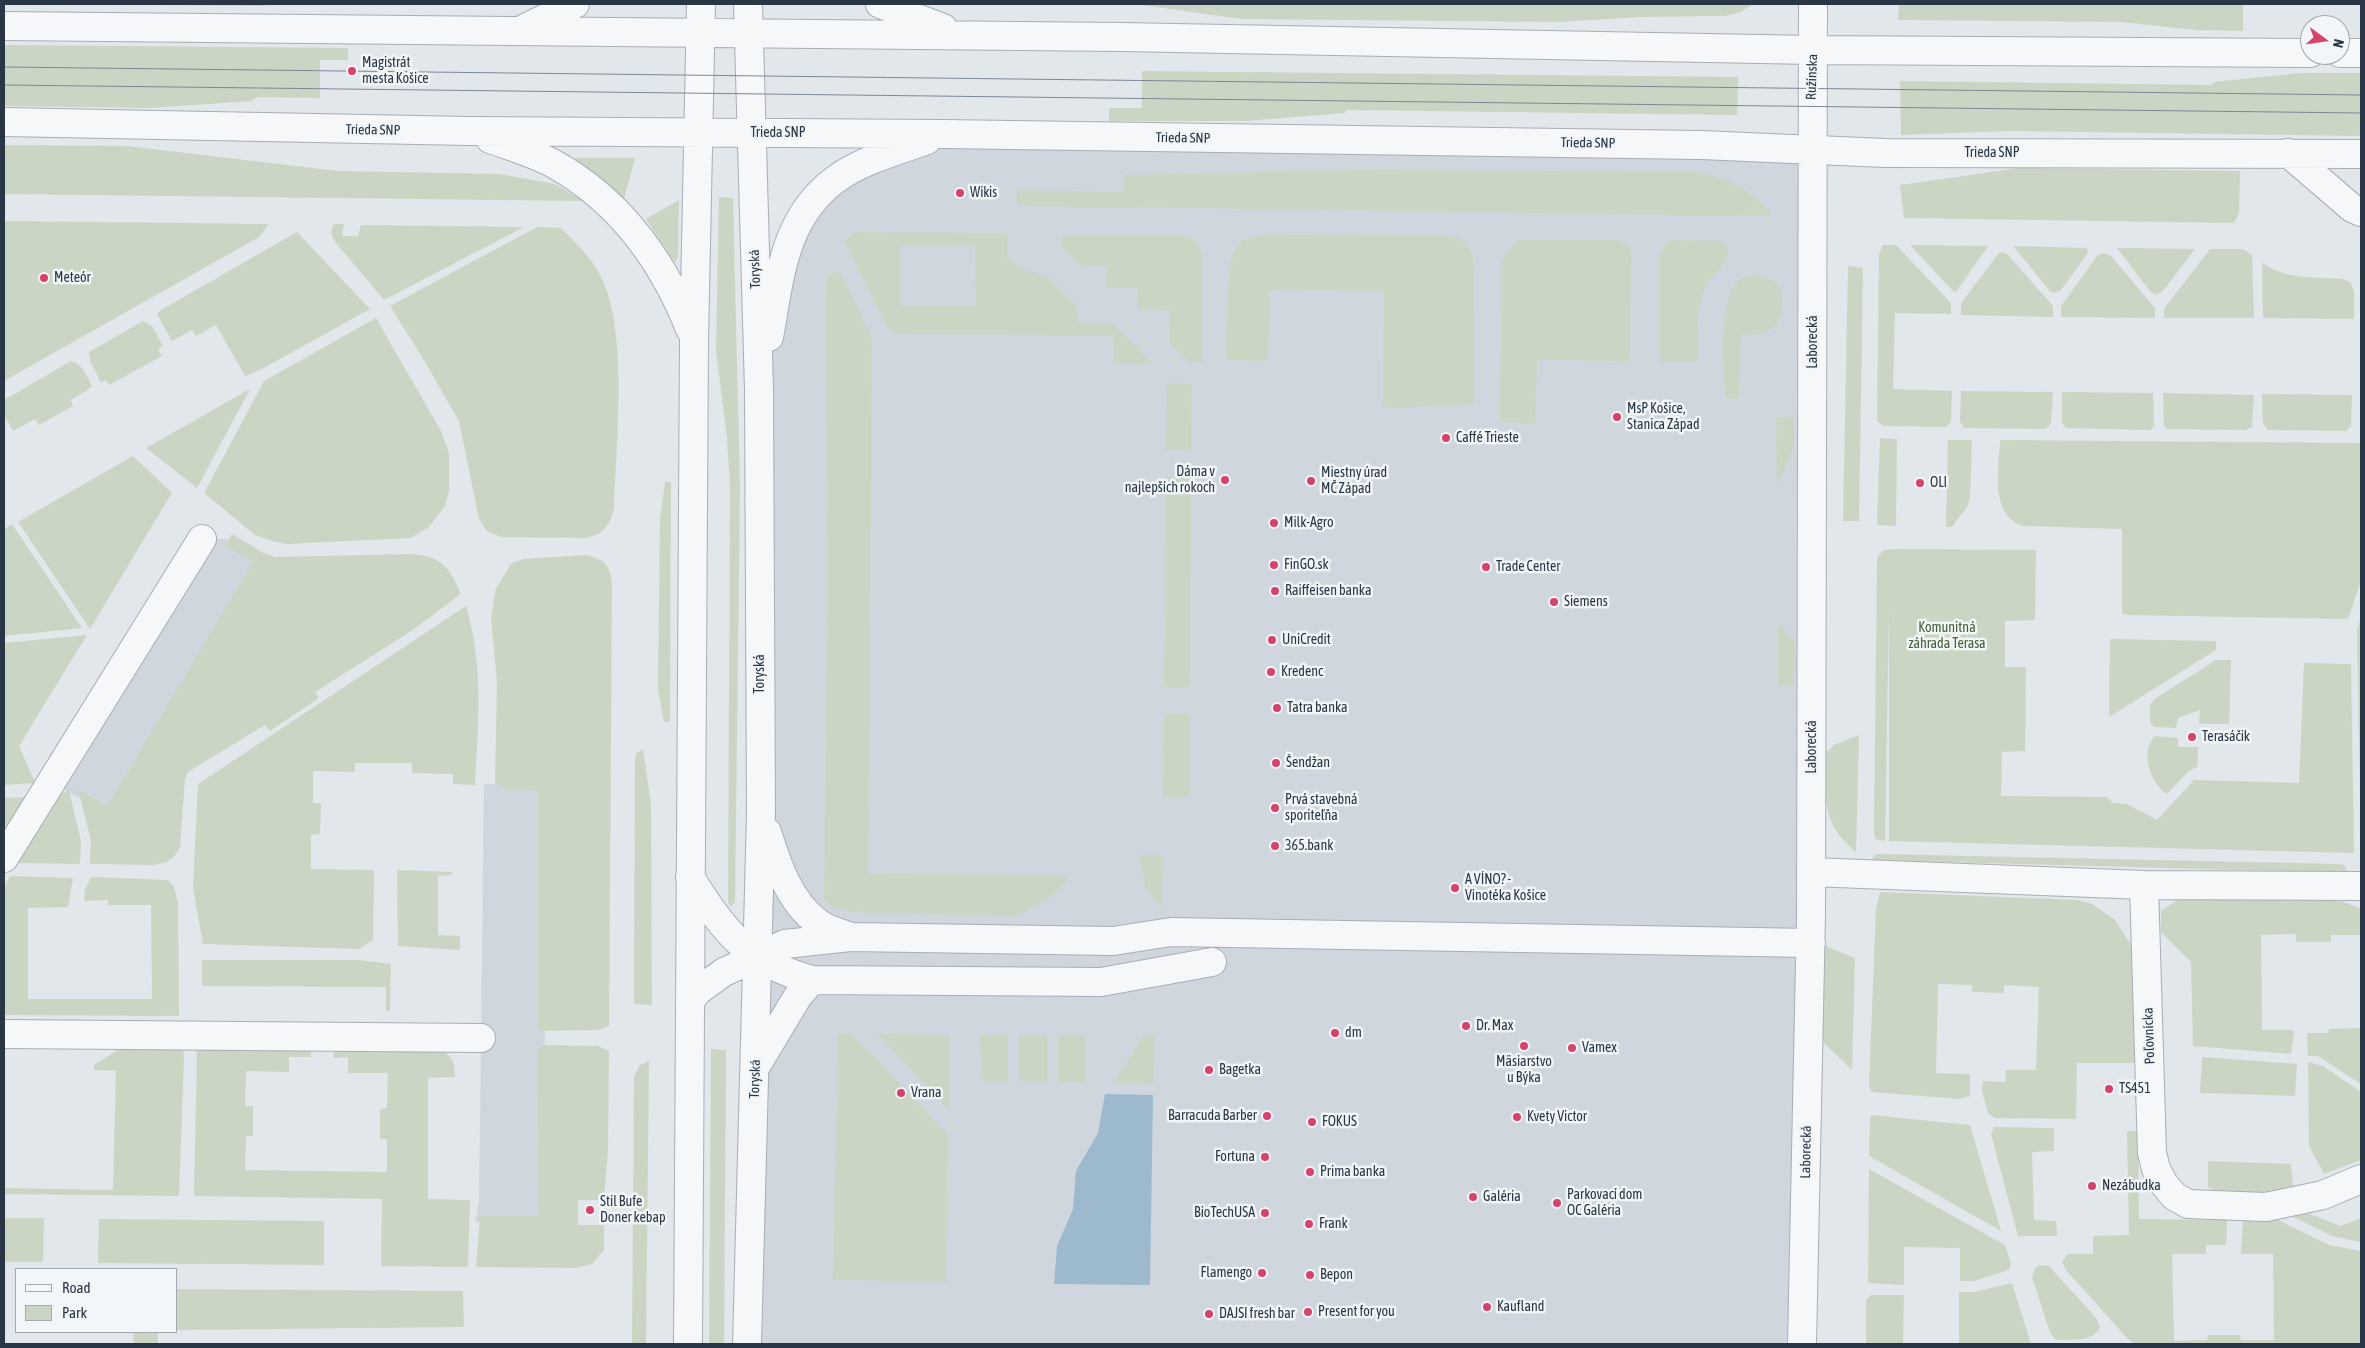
<!DOCTYPE html>
<meta charset="utf-8">
<style>
body{margin:0}
#map{position:relative;width:2365px;height:1348px;overflow:hidden;background:#e2e7eb;font-family:"Asap Condensed",sans-serif}
canvas{display:block}
.frame{position:absolute;inset:0;border:5px solid #293645;pointer-events:none}
.legend{position:absolute;left:15px;top:1268px;width:162px;height:65px;box-sizing:border-box;background:#f2f6f8;border:1px solid #a2a9b0;margin:0;padding:6px 9px;list-style:none;font-size:15px;color:#293645}
.legend li{display:flex;align-items:center;gap:10px;height:25px}
.legend b{width:25px;border:1px solid #a2a9b0}
.north{position:absolute;left:2300px;top:15px;width:50px;height:50px;box-sizing:border-box;background:#f2f6f8;border:1px solid #a2a9b0;border-radius:50%;rotate:104deg;font-size:14px;font-weight:700;line-height:20px;text-align:center;color:#293645}
.north::after{content:'';display:block;margin:auto;width:18px;height:22px;background:#d64269;clip-path:polygon(50% 0,100% 100%,50% 72%,0 100%)}
</style>
<div id="map">
<canvas width="2365" height="1348"></canvas>
<div class="frame"></div>
<ul class="legend">
<li><b style="height:6px;background:#f6f7f9"></b>Road</li>
<li><b style="height:14px;background:#cad6c3"></b>Park</li>
</ul>
<div class="north">N</div>
</div>
<script>
const c = document.querySelector('canvas').getContext('2d');
c.lineJoin = 'round';
function paint(path, color) {
  c.fillStyle = color;
  c.fill(path, 'evenodd');
}
function trace(path, color, width, dash) {
  c.strokeStyle = color;
  c.lineWidth = width;
  c.lineCap = dash ? 'butt' : 'round';
  c.setLineDash(dash || []);
  c.stroke(path);
}
function write(font, color, halo, rows, align = 'center') {
  c.font = font + ' "Asap Condensed",sans-serif';
  c.lineWidth = 5;
  c.setLineDash([]);
  c.textBaseline = 'middle';
  c.strokeStyle = halo;
  c.fillStyle = color;
  for (const [text, x, y, turn = 0] of rows) {
    c.save();
    c.translate(x, y);
    c.rotate((+turn || 0) * Math.PI / 180);
    c.textAlign = isNaN(turn) ? turn : align;
    if (halo) c.strokeText(text, 0, 0);
    c.fillText(text, 0, 0);
    c.restore();
  }
}
paint(new Path2D(`
 M 909,147 L 1812,151 L 1802,1344 L 747,1344 L 759,390 L 805,211 Z
 M 202,539 L 225,539 L 262,562 L 110,816 L 51,782 Z
 M 484,784 L 546,784 L 544,1224 L 475,1222 L 479,1203 Z`), '#d0d6de');
paint(new Path2D(`
 M 35,4 L 278,4 L 263,6 Z
 M 1135,4 L 1754,4 L 1740,12 L 1725,16 L 1641,17 L 1559,22 L 1241,19 Z
 M 1899,4 L 2243,4 L 2243,31 L 2195,30 L 2122,22 L 1902,20 L 1898,20 Z
 M 4,45 L 348,48 L 348,60 L 320,60 L 320,98 L 257,97 L 252,101 L 149,108 L 4,106 Z
 M 1142,71 L 1738,77 L 1737,115 L 1347,110 L 1345,113 L 1246,121 L 1109,121 L 1109,108 L 1142,108 Z
 M 2300,73 L 2361,73 L 2361,136 L 2011,131 L 1901,135 L 1900,81 L 2212,85 L 2214,82 Z
 M 4,145 L 127,146 L 338,171 L 500,174 L 555,184 L 583,201 L 4,194 Z
 M 576,158 L 635,158 L 624,199 L 574,161 Z
 M 2019,168 L 2240,171 L 2239,213 L 2234,223 L 1904,218 L 1900,185 Z
 M 1359,170 L 1697,172 C 1726,178 1755,190 1773,216 L 1023,206 L 1017,204 L 1017,190 L 1124,192 L 1124,175 Z
 M 719,197 L 733,198 L 740,487 L 735,902 L 731,907 L 728,902 L 730,487 L 727,437 L 716,351 Z
 M 679,200 L 678,257 L 675,263 L 646,219 Z
 M 4,221 L 269,224 L 259,237 L 4,381 Z
 M 334,224 L 344,224 L 342,236 L 358,236 L 361,225 L 524,227 L 384,300 L 336,243 C 332,236 329,231 334,224 Z
 M 537,227 L 561,228 C 575,242 591,257 600,275 C 629,329 616,446 614,509 C 608,527 605,534 585,538 L 501,537 L 487,531 L 479,519 L 459,421 L 422,357 L 390,306 Z
 M 297,232 L 370,309 L 260,370 L 245,376 L 216,325 L 196,336 L 192,330 L 172,341 L 157,314 L 161,310 Z
 M 856,232 L 1007,234 L 1007,257 L 1027,271 L 1047,276 L 1076,305 L 1078,323 L 1113,323 L 1153,364 L 1114,364 L 1113,335 L 897,334 L 891,331 L 885,322 L 844,241 ZM 900,245 L 975,245 L 976,306 L 900,306 Z
 M 1271,235 L 1441,236 L 1455,237 L 1464,241 L 1470,249 L 1473,260 L 1474,404 L 1383,408 L 1384,291 L 1270,290 L 1268,361 L 1226,360 L 1229,265 L 1236,249 L 1244,240 L 1257,236 Z
 M 1062,236 L 1186,236 L 1193,239 L 1197,244 L 1202,254 L 1202,362 L 1189,362 L 1170,344 L 1169,310 L 1137,309 L 1138,288 L 1106,288 L 1107,266 L 1082,266 L 1062,248 Z
 M 1520,240 L 1617,240 L 1630,246 L 1631,255 L 1630,361 L 1537,360 L 1535,423 L 1500,422 L 1501,264 C 1506,253 1510,246 1520,240 Z
 M 1671,240 L 1720,241 L 1727,245 C 1733,264 1713,272 1705,288 C 1694,310 1698,338 1697,362 L 1660,362 L 1660,254 L 1665,244 Z
 M 1883,245 L 1896,245 L 1951,303 L 1951,314 L 1895,313 L 1893,389 L 1952,391 L 1951,422 L 1945,427 L 1883,426 L 1877,421 L 1879,254 Z
 M 1910,245 L 1914,245 L 1988,246 L 1956,292 L 1953,291 Z
 M 2013,246 L 2087,248 L 2088,253 L 2061,290 L 2054,293 L 2050,291 Z
 M 2117,248 L 2119,248 L 2195,249 L 2163,291 L 2156,295 L 2150,291 Z
 M 2210,249 L 2243,249 L 2252,255 L 2254,318 L 2164,318 L 2164,309 Z
 M 2003,252 L 2008,255 L 2053,306 L 2053,317 L 1961,315 L 1961,303 L 1999,253 Z
 M 2103,253 L 2111,256 L 2155,308 L 2155,318 L 2061,317 L 2061,306 L 2097,256 Z
 M 2262,262 C 2283,280 2316,277 2342,279 L 2350,282 L 2354,291 L 2354,319 L 2263,318 Z
 M 1848,266 L 1863,268 L 1859,521 L 1843,521 Z
 M 835,271 L 840,273 L 845,282 L 872,339 L 868,874 L 1066,875 L 1066,883 C 1051,898 1033,909 1013,916 L 867,913 L 835,908 L 824,902 L 828,586 L 826,282 L 829,274 Z
 M 1755,275 C 1764,277 1775,279 1779,287 C 1786,299 1782,322 1771,329 C 1762,335 1751,334 1741,335 L 1739,399 L 1725,398 C 1725,372 1717,296 1740,280 C 1745,277 1750,276 1755,275 Z
 M 376,318 L 441,431 L 449,453 L 449,491 L 445,506 L 428,528 L 410,538 L 286,544 L 272,541 L 255,535 L 204,493 L 264,381 Z
 M 143,321 L 152,326 L 163,346 L 158,349 L 162,356 L 109,385 L 106,380 L 101,382 L 90,361 L 89,352 Z
 M 71,361 C 83,364 87,376 92,387 L 71,400 L 73,406 L 39,425 L 35,419 L 13,431 L 4,415 L 4,400 Z
 M 1167,383 L 1192,384 L 1191,450 L 1166,450 Z
 M 250,389 L 197,488 L 146,448 Z
 M 1961,391 L 2053,392 L 2051,423 L 2046,429 L 1964,428 L 1960,422 Z
 M 2062,392 L 2153,393 L 2154,426 L 2150,430 L 2066,428 L 2062,423 Z
 M 2163,393 L 2254,395 L 2252,427 L 2246,430 L 2167,429 L 2164,426 Z
 M 2262,394 L 2352,395 L 2351,426 L 2346,431 L 2268,430 L 2263,423 Z
 M 1794,417 L 1794,446 L 1777,485 L 1776,418 Z
 M 1880,438 L 1897,439 L 1896,526 L 1877,525 Z
 M 1948,440 L 1972,440 L 1970,498 L 1967,507 L 1952,527 L 1946,527 Z
 M 2000,440 L 2361,443 L 2361,581 L 2348,619 L 2126,615 L 2122,613 L 2122,529 L 2024,526 C 1989,517 1999,468 2000,440 Z
 M 133,456 L 172,493 L 90,629 L 18,522 Z
 M 1191,477 L 1190,687 L 1164,687 L 1166,478 Z
 M 665,482 L 671,482 L 670,722 L 664,722 L 658,690 L 660,519 Z
 M 12,524 L 82,628 L 4,636 L 4,529 Z
 M 232,534 L 264,553 L 275,557 L 413,554 C 442,557 449,567 461,594 L 413,630 L 315,692 L 319,698 L 270,731 L 265,725 L 188,772 L 185,779 L 180,847 L 174,857 L 167,862 L 154,865 L 90,864 L 91,841 L 78,789 L 107,806 L 117,790 L 253,562 L 225,545 Z
 M 1897,549 L 2036,550 L 2035,620 L 2005,621 L 2005,667 L 2026,667 L 2025,751 L 2002,752 L 2001,796 L 2107,797 L 2113,803 L 2127,804 L 2157,820 L 2194,780 L 2299,783 L 2304,663 L 2351,664 L 2354,853 L 1889,841 L 1889,608 L 1885,841 L 1875,839 L 1874,832 L 1877,561 L 1878,556 L 1884,550 Z
 M 586,555 C 605,560 610,564 612,585 L 609,1026 L 598,1030 L 545,1031 L 538,1028 L 538,790 L 505,789 L 495,783 L 497,681 L 491,618 L 496,588 L 511,564 L 523,559 Z
 M 466,606 C 484,665 478,725 475,785 L 453,784 L 453,774 L 412,773 L 412,763 L 355,763 L 355,772 L 313,771 L 313,803 L 321,803 L 320,834 L 311,835 L 311,869 L 374,870 L 373,940 L 359,949 L 203,944 L 193,888 L 198,784 Z
 M 2361,617 L 2361,855 L 2357,630 Z
 M 1778,622 L 1795,643 L 1794,685 L 1778,686 Z
 M 87,635 L 19,746 L 35,783 L 4,785 L 4,643 Z
 M 2110,639 L 2216,641 L 2216,650 L 2109,717 Z
 M 2216,660 L 2231,660 L 2229,724 L 2199,724 L 2200,710 L 2178,718 L 2176,728 L 2154,727 L 2150,722 L 2150,704 L 2156,698 Z
 M 1164,714 L 1190,714 L 1189,798 L 1163,797 Z
 M 1859,735 L 1856,852 C 1821,824 1824,793 1826,753 L 1834,745 Z
 M 2155,736 L 2178,738 L 2178,747 L 2198,747 L 2197,767 L 2189,771 L 2167,794 C 2150,784 2140,751 2155,736 Z
 M 643,749 L 651,805 L 652,1005 L 634,1004 L 635,759 L 636,754 Z
 M 69,790 L 81,841 L 80,864 L 18,863 L 60,794 Z
 M 26,797 L 4,834 L 4,798 Z
 M 1879,854 L 2339,864 L 2344,865 L 2348,873 L 1872,860 L 1874,855 Z
 M 1139,855 L 1163,855 L 1162,907 L 1146,889 Z
 M 397,870 L 452,872 L 452,875 L 438,876 L 438,935 L 460,936 L 460,950 L 398,946 Z
 M 10,876 L 73,878 L 68,907 L 28,908 L 28,999 L 152,999 L 151,905 L 108,905 L 108,900 L 84,901 L 85,890 L 91,877 L 168,880 L 174,887 L 178,903 L 179,1016 L 4,1015 L 4,887 Z
 M 1880,892 L 2077,900 L 2092,904 L 2115,920 L 2132,946 L 2138,1063 L 2077,1063 L 2076,1119 L 1995,1118 L 1988,1113 L 1982,1091 L 1983,1081 L 2005,1082 L 2006,1070 L 2036,1070 L 2039,987 L 2004,985 L 2004,993 L 1972,992 L 1972,985 L 1938,984 L 1936,1073 L 1970,1074 L 1970,1096 L 1960,1099 L 1872,1092 L 1869,1087 L 1876,909 Z
 M 2188,893 L 2322,899 L 2341,901 L 2361,909 L 2361,935 L 2331,935 L 2331,942 L 2296,942 L 2296,934 L 2261,935 L 2262,1030 L 2292,1030 L 2294,1033 L 2291,1054 L 2193,1046 L 2191,962 L 2161,932 L 2161,911 Z
 M 1823,945 L 1855,958 L 1852,1070 L 1820,1039 Z
 M 202,960 L 359,960 L 391,964 L 390,1011 L 386,1011 L 386,987 L 202,986 Z
 M 2361,1028 L 2361,1084 L 2318,1056 L 2308,1056 L 2307,1033 L 2328,1033 L 2329,1029 Z
 M 838,1034 L 852,1034 L 948,1135 L 946,1282 L 833,1280 Z
 M 877,1034 L 949,1035 L 949,1110 Z
 M 980,1035 L 1008,1035 L 1008,1081 L 981,1081 Z
 M 1019,1035 L 1047,1035 L 1047,1082 L 1019,1081 Z
 M 1058,1035 L 1086,1035 L 1086,1082 L 1058,1082 Z
 M 1144,1035 L 1154,1035 L 1153,1084 L 1114,1083 Z
 M 545,1045 L 598,1046 L 609,1051 L 608,1150 L 604,1200 L 578,1200 L 578,1225 L 604,1225 L 604,1250 L 592,1264 L 576,1268 L 476,1267 L 480,1216 L 539,1216 L 537,1050 Z
 M 333,1046 L 441,1049 C 452,1057 455,1063 455,1077 L 428,1078 L 428,1199 L 470,1200 L 468,1267 L 381,1266 L 382,1199 L 194,1196 L 197,1048 L 311,1048 L 311,1057 L 289,1057 L 289,1072 L 246,1071 L 245,1106 L 253,1106 L 253,1136 L 246,1136 L 245,1170 L 387,1172 L 387,1139 L 380,1139 L 380,1109 L 387,1108 L 388,1073 L 348,1073 L 348,1057 L 334,1058 Z
 M 179,1049 L 183,1050 L 184,1057 L 179,1196 L 4,1194 L 4,1188 L 113,1190 L 116,1071 L 94,1070 L 94,1065 L 118,1050 Z
 M 711,1049 L 726,1050 L 724,1344 L 709,1344 Z
 M 2202,1057 L 2297,1064 L 2295,1096 L 2200,1093 Z
 M 649,1061 L 646,1344 L 632,1344 L 634,1076 L 640,1065 Z
 M 2308,1062 L 2323,1066 L 2361,1092 L 2361,1160 L 2324,1174 L 2309,1146 Z
 M 1872,1115 L 1970,1125 L 2001,1231 L 1869,1156 L 1870,1119 Z
 M 1994,1127 L 2054,1128 L 2054,1151 L 2032,1152 L 2034,1220 L 2056,1221 L 2057,1236 L 2018,1236 L 1991,1134 Z
 M 2127,1131 L 2138,1131 L 2139,1219 L 2227,1220 L 2226,1245 L 2206,1245 L 2206,1254 L 2172,1254 L 2174,1341 L 2207,1340 L 2208,1335 L 2240,1335 L 2241,1340 L 2274,1340 L 2273,1254 L 2241,1254 L 2243,1220 L 2276,1219 L 2329,1245 L 2361,1251 L 2361,1344 L 2134,1344 L 2127,1338 L 2066,1270 L 2062,1261 L 2068,1254 L 2093,1254 L 2093,1236 L 2129,1235 Z
 M 2208,1161 L 2291,1164 L 2293,1187 C 2265,1193 2235,1200 2208,1187 Z
 M 1869,1169 L 2005,1245 L 2011,1264 L 2009,1270 L 1974,1281 L 1960,1281 L 1960,1248 L 1904,1247 L 1904,1285 L 1868,1283 Z
 M 2304,1212 L 2341,1226 L 2361,1218 L 2361,1242 L 2332,1236 L 2291,1216 Z
 M 4,1218 L 44,1218 L 43,1262 L 4,1262 Z
 M 99,1219 L 324,1221 L 324,1265 L 98,1263 Z
 M 2041,1265 L 2049,1266 L 2097,1319 L 2100,1327 C 2092,1343 2073,1339 2056,1340 L 2050,1333 L 2032,1277 L 2035,1268 Z
 M 2012,1283 L 2031,1344 L 1959,1344 L 1959,1292 L 1974,1292 Z
 M 176,1289 L 463,1291 L 464,1327 L 176,1330 Z
 M 1871,1295 L 1904,1295 L 1903,1344 L 1866,1344 L 1866,1300 Z
 M 133,1332 L 158,1332 L 158,1344 L 134,1344 Z`), '#cad6c3');
paint(new Path2D(`
 M 1105,1094 L 1153,1095 L 1150,1285 L 1054,1284 L 1057,1246 L 1073,1209 L 1076,1171 L 1098,1133 Z`), '#9cb9cd');
const minor = new Path2D(`
 M 880,4 L 943,28
 M 4,26 L 1121,37 L 1813,50 L 2310,53
 M 525,28 L 575,4
 M 2340,53 L 2361,53
 M 4,122 L 469,131 L 943,134 L 1701,145 L 1885,153 L 2361,154
 M 490,139 C 512,147 534,153 554,164 C 620,201 663,261 690,329
 M 2288,153 L 2352,208 L 2361,212
 M 769,337 C 780,278 783,218 836,179 C 862,160 897,151 927,140
 M 767,832 C 777,864 789,901 817,922 C 825,929 838,932 848,936
 M 4,858 L 202,539
 M 1811,872 L 2144,885 L 2361,886
 M 690,877 C 723,931 748,963 812,980 L 1101,982 L 1212,962
 M 2144,885 L 2152,1153 L 2156,1169 L 2164,1184 L 2174,1196 L 2188,1204 L 2266,1207 L 2323,1195 L 2361,1179
 M 691,999 L 699,990 L 724,972 L 785,944 L 850,937 L 1113,941 L 1171,932 L 1811,943
 M 4,1034 L 481,1038
 M 756,1066 L 798,996 L 812,980
 M 688,1344 L 694,340 L 701,4
 M 747,1344 L 761,813 L 759,390 L 748,4
 M 1802,1344 L 1811,915 L 1813,4`);
trace(minor, '#a7aeb6', 30);
trace(minor, '#f6f7f9', 28);
trace(new Path2D(`
 M 4,67 L 2361,95
 M 4,85 L 2361,113`), '#7b8896', 1);
for (const [x, y, r, color] of [
 [352,71,5,"#d64269"],
 [960,193,5,"#d64269"],
 [44,278,5,"#d64269"],
 [1617,417,5,"#d64269"],
 [1446,438,5,"#d64269"],
 [1225,480,5,"#d64269"],
 [1311,481,5,"#d64269"],
 [1920,483,5,"#d64269"],
 [1274,523,5,"#d64269"],
 [1274,565,5,"#d64269"],
 [1486,567,5,"#d64269"],
 [1275,591,5,"#d64269"],
 [1554,602,5,"#d64269"],
 [1272,640,5,"#d64269"],
 [1271,672,5,"#d64269"],
 [1277,708,5,"#d64269"],
 [2192,737,5,"#d64269"],
 [1276,763,5,"#d64269"],
 [1275,808,5,"#d64269"],
 [1275,846,5,"#d64269"],
 [1455,888,5,"#d64269"],
 [1466,1026,5,"#d64269"],
 [1335,1033,5,"#d64269"],
 [1524,1046,5,"#d64269"],
 [1572,1048,5,"#d64269"],
 [1209,1070,5,"#d64269"],
 [2109,1089,5,"#d64269"],
 [901,1093,5,"#d64269"],
 [1267,1116,5,"#d64269"],
 [1517,1117,5,"#d64269"],
 [1312,1122,5,"#d64269"],
 [1265,1157,5,"#d64269"],
 [1310,1172,5,"#d64269"],
 [2092,1186,5,"#d64269"],
 [1473,1197,5,"#d64269"],
 [1557,1203,5,"#d64269"],
 [590,1210,5,"#d64269"],
 [1265,1213,5,"#d64269"],
 [1309,1224,5,"#d64269"],
 [1262,1273,5,"#d64269"],
 [1310,1275,5,"#d64269"],
 [1487,1307,5,"#d64269"],
 [1308,1312,5,"#d64269"],
 [1209,1314,5,"#d64269"]
]) {
  const dot = new Path2D();
  dot.arc(x, y, r, 0, 2 * Math.PI);
  c.fillStyle = color;
  c.fill(dot);
  trace(dot, '#f2f6f8', 2);
}
write('14px', '#293645', '#f2f6f8', [
 ["Magistrát",362,63],
 ["mesta Košice",362,79],
 ["Wikis",970,193],
 ["Meteór",54,278],
 ["MsP Košice,",1627,409],
 ["Stanica Západ",1627,425],
 ["Caffé Trieste",1456,438],
 ["Dáma v",1215,472,"right"],
 ["najlepších rokoch",1215,488,"right"],
 ["Miestny úrad",1321,473],
 ["MČ Západ",1321,489],
 ["OLI",1930,483],
 ["Milk-Agro",1284,523],
 ["FinGO.sk",1284,565],
 ["Trade Center",1496,567],
 ["Raiffeisen banka",1285,591],
 ["Siemens",1564,602],
 ["UniCredit",1282,640],
 ["Kredenc",1281,672],
 ["Tatra banka",1287,708],
 ["Terasáčik",2202,737],
 ["Šendžan",1286,763],
 ["Prvá stavebná",1285,800],
 ["sporiteľňa",1285,816],
 ["365.bank",1285,846],
 ["A VÍNO? -",1465,880],
 ["Vinotéka Košice",1465,896],
 ["Dr. Max",1476,1026],
 ["dm",1345,1033],
 ["Vamex",1582,1048],
 ["Mäsiarstvo",1524,1062,"center"],
 ["u Býka",1524,1078,"center"],
 ["Bagetka",1219,1070],
 ["TS451",2119,1089],
 ["Vrana",911,1093],
 ["Barracuda Barber",1257,1116,"right"],
 ["Kvety Victor",1527,1117],
 ["FOKUS",1322,1122],
 ["Fortuna",1255,1157,"right"],
 ["Prima banka",1320,1172],
 ["Nezábudka",2102,1186],
 ["Parkovací dom",1567,1195],
 ["OC Galéria",1567,1211],
 ["Galéria",1483,1197],
 ["Stil Bufe",600,1202],
 ["Doner kebap",600,1218],
 ["BioTechUSA",1255,1213,"right"],
 ["Frank",1319,1224],
 ["Flamengo",1252,1273,"right"],
 ["Bepon",1320,1275],
 ["Kaufland",1497,1307],
 ["Present for you",1318,1312],
 ["DAJSI fresh bar",1219,1314]
], 'left');
write('14px', '#293645', '#f2f6f8', [
 ["Ružínska",1812,77,-88],
 ["Trieda SNP",373,130,1],
 ["Trieda SNP",778,133],
 ["Trieda SNP",1183,138,1],
 ["Trieda SNP",1588,143,1],
 ["Trieda SNP",1992,153],
 ["Toryská",755,269,-92],
 ["Laborecká",1813,342,-90],
 ["Toryská",760,674,-90],
 ["Laborecká",1812,747,-90],
 ["Poľovnícka",2149,1036,-92],
 ["Toryská",755,1079,-88],
 ["Laborecká",1806,1152,-89]
]);
write('14px', '#436136', '#f2f6f8', [
 ["Komunitná",1947,628],
 ["záhrada Terasa",1947,644]
]);
</script>
